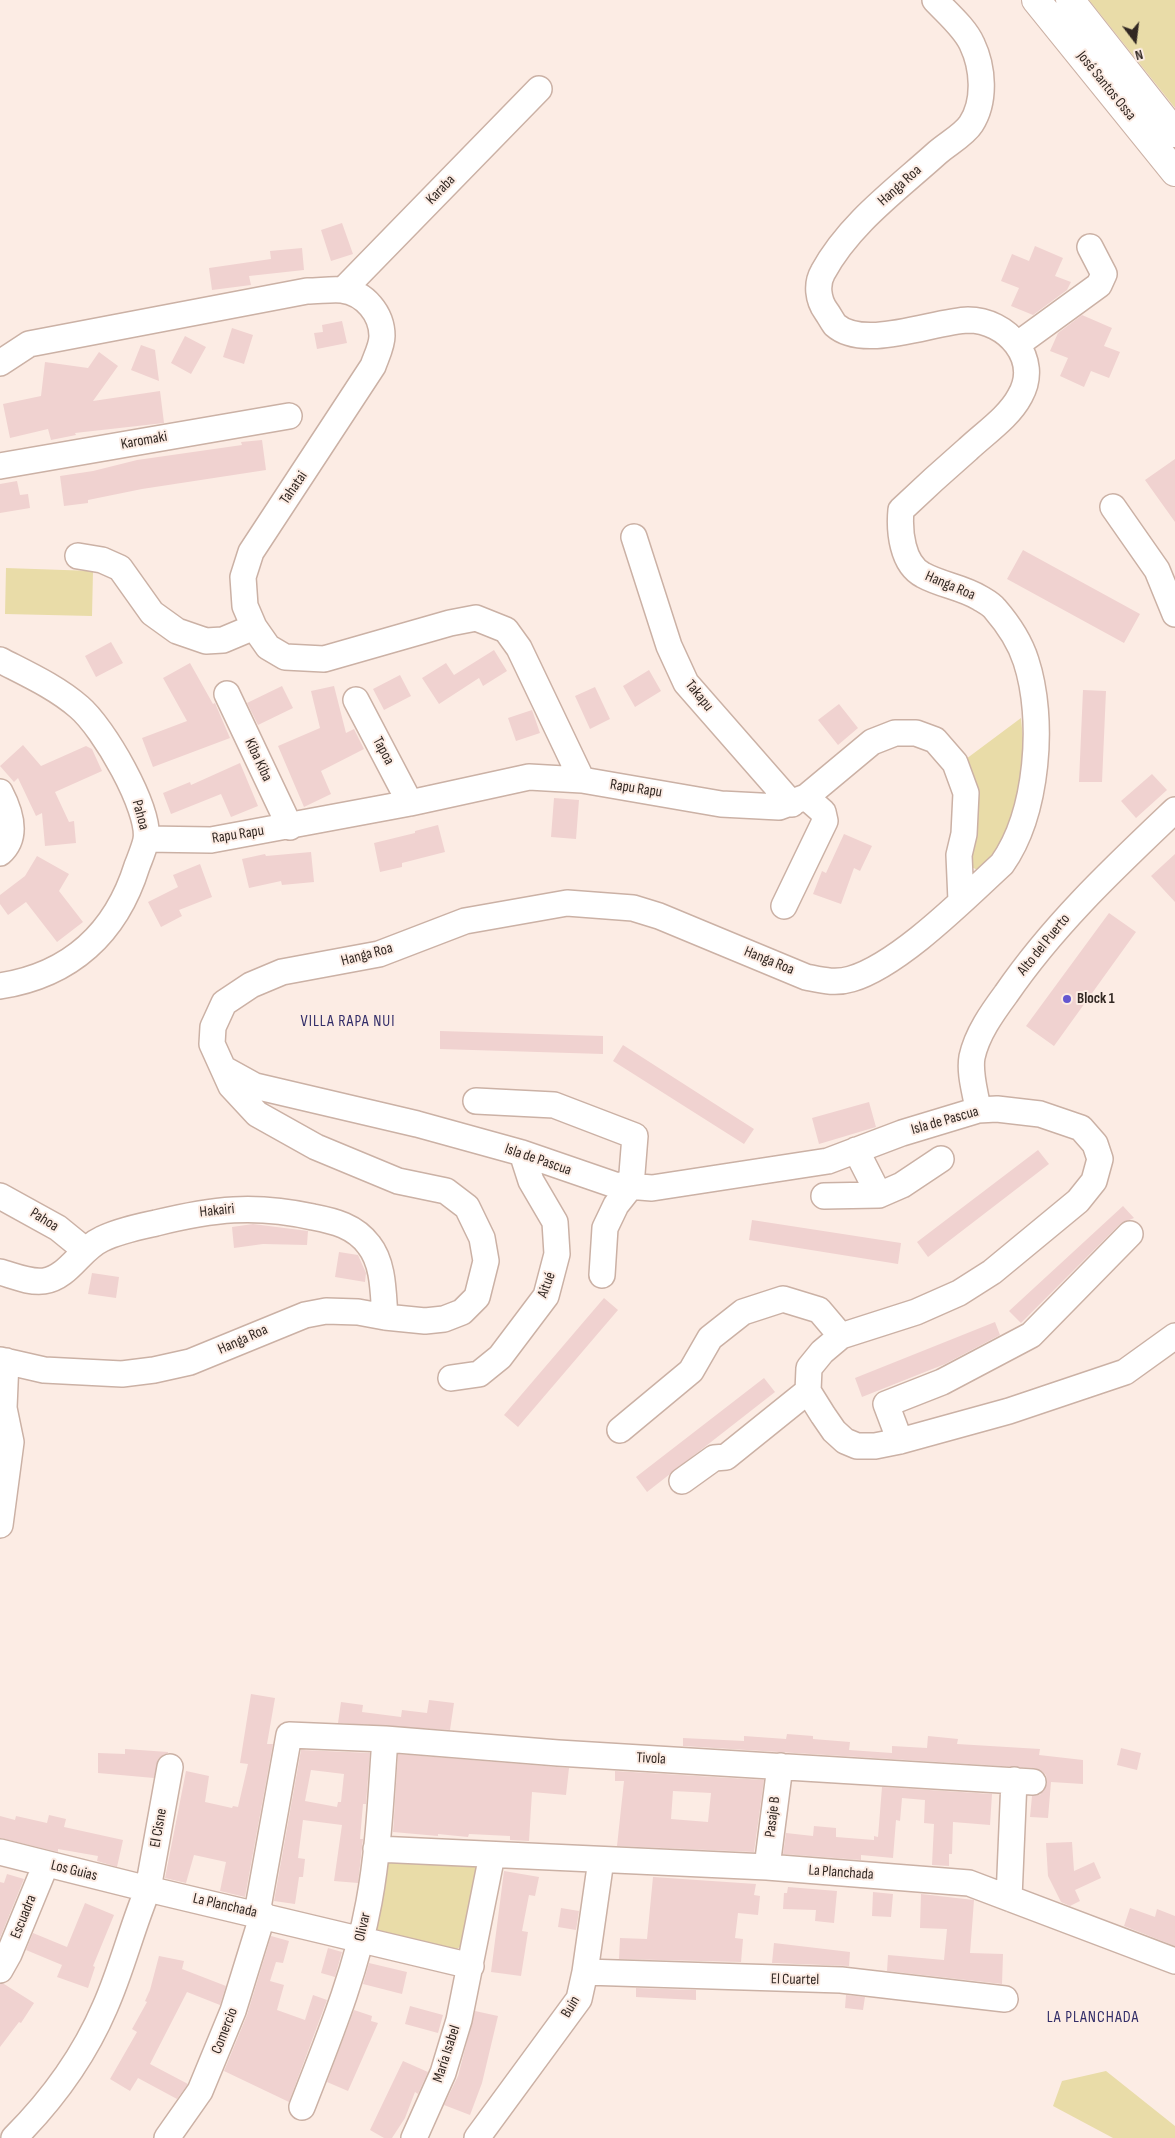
<!DOCTYPE html>
<meta charset="utf-8">
<style>
body{margin:0}
#map{position:relative;width:1175px;height:2138px;overflow:hidden;background:#fcece4;font-family:"Sofia Sans Condensed",sans-serif}
canvas{display:block}
.north{position:absolute;left:1110px;top:15px;width:50px;height:50px;-webkit-text-stroke:4px #fcece4;paint-order:stroke;rotate:165deg;font-size:14px;font-weight:700;line-height:20px;text-align:center;color:#322823}
.north::after{content:'';display:block;margin:auto;width:18px;height:22px;background:#322823;clip-path:polygon(50% 0,100% 100%,50% 72%,0 100%)}
</style>
<div id="map">
<canvas width="1175" height="2138"></canvas>
<div class="north">N</div>
</div>
<script>
const c = document.querySelector('canvas').getContext('2d');
c.lineJoin = 'round';
function paint(path, color) {
  c.fillStyle = color;
  c.fill(path, 'evenodd');
}
function trace(path, color, width, dash) {
  c.strokeStyle = color;
  c.lineWidth = width;
  c.lineCap = dash ? 'butt' : 'round';
  c.setLineDash(dash || []);
  c.stroke(path);
}
function write(font, color, halo, rows, align = 'center') {
  c.font = font + ' "Sofia Sans Condensed",sans-serif';
  c.lineWidth = 4;
  c.setLineDash([]);
  c.textBaseline = 'middle';
  c.strokeStyle = halo;
  c.fillStyle = color;
  for (const [text, x, y, turn = 0] of rows) {
    c.save();
    c.translate(x, y);
    c.rotate((+turn || 0) * Math.PI / 180);
    c.textAlign = isNaN(turn) ? turn : align;
    if (halo) c.strokeText(text, 0, 0);
    c.fillText(text, 0, 0);
    c.restore();
  }
}
paint(new Path2D(`
 M 1089,0 L 1175,0 L 1175,108 Z
 M 6,568 L 93,571 L 92,616 L 5,614 Z
 M 1021,718 L 1024,750 L 1020,794 L 1000,846 L 979,871 L 970,866 L 977,831 L 979,794 L 966,759 Z
 M 389,1856 L 479,1867 L 465,1944 L 450,1953 L 374,1936 Z
 M 1106,2071 L 1175,2126 L 1175,2138 L 1113,2138 L 1053,2106 L 1062,2081 Z`), '#e9dca8');
paint(new Path2D(`
 M 342,223 L 353,254 L 331,261 L 321,230 Z
 M 1035,246 L 1063,258 L 1055,276 L 1071,282 L 1067,290 L 1033,315 L 1011,306 L 1019,288 L 1001,281 L 1012,254 L 1029,261 Z
 M 302,248 L 304,270 L 249,276 L 251,285 L 212,290 L 209,268 L 271,259 L 270,251 Z
 M 1082,315 L 1112,328 L 1104,346 L 1120,352 L 1109,378 L 1091,371 L 1084,387 L 1060,376 L 1068,358 L 1050,351 L 1058,333 Z
 M 342,321 L 347,343 L 317,349 L 314,333 L 323,332 L 322,325 Z
 M 232,328 L 253,335 L 244,364 L 223,357 Z
 M 185,336 L 206,347 L 191,374 L 171,363 Z
 M 141,345 L 155,350 L 159,381 L 131,370 Z
 M 99,352 L 118,366 L 93,401 L 160,391 L 164,423 L 75,433 L 76,435 L 51,440 L 48,429 L 10,438 L 3,404 L 41,396 L 45,362 L 88,368 Z
 M 262,440 L 266,470 L 142,489 L 88,500 L 88,503 L 64,506 L 60,476 L 93,471 L 137,460 L 242,445 L 241,442 Z
 M 1175,459 L 1175,522 L 1145,480 Z
 M 17,481 L 20,495 L 28,494 L 30,508 L 0,513 L 0,484 Z
 M 1023,550 L 1140,614 L 1124,643 L 1007,579 Z
 M 111,642 L 123,663 L 96,677 L 85,656 Z
 M 494,650 L 507,671 L 483,686 L 479,678 L 439,704 L 422,678 L 446,663 L 454,675 Z
 M 190,663 L 213,704 L 215,703 L 230,738 L 153,767 L 142,738 L 187,721 L 163,678 Z
 M 649,670 L 661,691 L 635,707 L 623,686 Z
 M 400,675 L 411,696 L 384,710 L 373,689 Z
 M 282,686 L 293,708 L 258,725 L 247,703 Z
 M 334,686 L 346,733 L 354,729 L 364,749 L 321,771 L 331,794 L 304,807 L 278,746 L 320,728 L 311,691 Z
 M 595,687 L 610,719 L 590,729 L 575,696 Z
 M 1083,690 L 1106,691 L 1102,782 L 1079,782 Z
 M 839,704 L 858,728 L 838,745 L 818,720 Z
 M 532,710 L 540,733 L 516,741 L 508,718 Z
 M 23,745 L 41,766 L 86,746 L 92,749 L 102,771 L 55,792 L 69,822 L 74,821 L 76,843 L 45,846 L 42,813 L 36,816 L 18,778 L 14,782 L 0,766 Z
 M 240,763 L 258,806 L 231,817 L 221,794 L 171,814 L 163,793 L 190,782 L 191,785 Z
 M 1152,774 L 1167,790 L 1136,818 L 1121,801 Z
 M 554,798 L 579,800 L 576,839 L 551,837 Z
 M 438,825 L 445,852 L 402,863 L 402,867 L 380,872 L 374,843 L 415,833 L 415,831 Z
 M 844,834 L 872,846 L 860,871 L 854,868 L 841,904 L 813,894 L 822,871 L 826,873 Z
 M 311,852 L 314,882 L 282,885 L 281,881 L 249,888 L 242,859 L 265,854 L 266,856 Z
 M 1175,854 L 1175,902 L 1151,876 Z
 M 37,856 L 69,874 L 59,891 L 83,922 L 57,942 L 26,902 L 8,915 L 0,904 L 0,895 L 25,876 Z
 M 200,864 L 212,897 L 179,910 L 182,916 L 161,927 L 148,902 L 178,887 L 173,875 Z
 M 1109,913 L 1136,932 L 1054,1046 L 1026,1026 Z
 M 440,1031 L 603,1036 L 603,1054 L 440,1049 Z
 M 623,1045 L 754,1129 L 744,1144 L 613,1061 Z
 M 869,1102 L 876,1127 L 819,1144 L 812,1118 Z
 M 1038,1150 L 1049,1164 L 928,1257 L 917,1242 Z
 M 1123,1206 L 1134,1218 L 1120,1224 L 1021,1323 L 1009,1311 Z
 M 752,1220 L 901,1243 L 898,1264 L 749,1240 Z
 M 253,1224 L 308,1231 L 307,1245 L 263,1244 L 234,1248 L 232,1227 Z
 M 339,1252 L 358,1255 L 366,1273 L 365,1282 L 335,1277 Z
 M 92,1273 L 119,1277 L 116,1298 L 88,1294 Z
 M 604,1298 L 618,1310 L 518,1427 L 504,1415 Z
 M 995,1322 L 1000,1335 L 945,1364 L 862,1397 L 855,1378 Z
 M 764,1378 L 775,1392 L 647,1492 L 636,1477 Z
 M 251,1694 L 275,1698 L 267,1744 L 273,1744 L 245,1897 L 220,1891 L 226,1862 L 194,1855 L 186,1883 L 165,1878 L 186,1771 L 209,1776 L 205,1802 L 232,1808 L 233,1806 L 238,1807 L 248,1764 L 240,1763 Z
 M 429,1700 L 454,1703 L 450,1730 L 338,1723 L 341,1702 L 363,1705 L 362,1712 L 401,1717 L 402,1710 L 427,1713 Z
 M 787,1734 L 813,1736 L 813,1739 L 850,1742 L 849,1750 L 892,1753 L 892,1746 L 927,1748 L 928,1736 L 958,1739 L 957,1744 L 1040,1749 L 1039,1755 L 1083,1760 L 1083,1784 L 1051,1782 L 1048,1818 L 1030,1817 L 1032,1796 L 1040,1795 L 1047,1783 L 1046,1775 L 1040,1770 L 1034,1768 L 683,1746 L 683,1738 L 744,1741 L 744,1736 L 786,1739 Z
 M 1121,1748 L 1141,1753 L 1137,1770 L 1117,1765 Z
 M 125,1749 L 168,1752 L 168,1753 L 159,1758 L 154,1778 L 98,1773 L 98,1753 L 125,1754 Z
 M 301,1750 L 370,1753 L 366,1804 L 363,1804 L 360,1839 L 363,1839 L 358,1883 L 334,1881 L 342,1825 L 303,1820 L 298,1858 L 305,1859 L 303,1877 L 299,1877 L 295,1904 L 274,1901 ZM 311,1770 L 344,1774 L 341,1802 L 338,1802 L 337,1807 L 305,1801 Z
 M 398,1754 L 569,1768 L 566,1795 L 532,1792 L 529,1841 L 510,1840 L 510,1836 L 469,1834 L 468,1837 L 438,1834 L 438,1836 L 393,1832 Z
 M 615,1771 L 764,1780 L 754,1852 L 617,1846 L 624,1781 L 615,1781 ZM 673,1791 L 711,1793 L 708,1822 L 671,1819 Z
 M 882,1787 L 992,1794 L 990,1825 L 953,1822 L 952,1854 L 949,1854 L 949,1866 L 932,1865 L 934,1824 L 924,1823 L 925,1800 L 902,1798 L 900,1821 L 896,1820 L 893,1858 L 861,1855 L 861,1860 L 783,1854 L 786,1833 L 813,1836 L 814,1826 L 836,1828 L 836,1837 L 874,1840 L 874,1836 L 878,1837 Z
 M 49,1815 L 66,1819 L 64,1827 L 123,1840 L 117,1867 L 97,1861 L 98,1856 L 58,1849 L 58,1852 L 0,1838 L 0,1816 L 15,1820 L 16,1816 L 47,1823 Z
 M 1072,1842 L 1074,1871 L 1094,1862 L 1101,1878 L 1075,1890 L 1080,1901 L 1070,1906 L 1061,1902 L 1048,1876 L 1046,1843 Z
 M 504,1871 L 539,1877 L 535,1896 L 529,1895 L 522,1931 L 528,1932 L 521,1976 L 491,1972 Z
 M 7,1874 L 24,1879 L 0,1938 L 0,1882 L 4,1883 Z
 M 653,1877 L 756,1884 L 754,1895 L 760,1896 L 758,1915 L 738,1913 L 735,1938 L 743,1939 L 741,1962 L 619,1959 L 620,1938 L 647,1939 Z
 M 788,1887 L 837,1891 L 834,1923 L 815,1921 L 816,1910 L 783,1909 L 784,1893 L 787,1893 Z
 M 873,1892 L 893,1894 L 891,1917 L 872,1916 Z
 M 921,1894 L 974,1900 L 970,1953 L 1003,1954 L 1002,1984 L 887,1971 L 888,1955 L 944,1960 L 947,1929 L 920,1928 Z
 M 85,1903 L 114,1915 L 93,1966 L 95,1967 L 88,1988 L 57,1977 L 62,1965 L 26,1950 L 33,1933 L 67,1947 Z
 M 561,1908 L 579,1911 L 576,1930 L 558,1927 Z
 M 1130,1908 L 1155,1917 L 1157,1909 L 1175,1916 L 1175,1946 L 1124,1926 Z
 M 271,1936 L 289,1941 L 283,1963 L 276,1962 L 270,1981 L 284,1985 L 277,2010 L 305,2020 L 313,1995 L 327,2000 L 289,2102 L 224,2071 L 247,2015 Z
 M 774,1943 L 850,1952 L 849,1966 L 772,1963 Z
 M 328,1948 L 342,1952 L 335,1977 L 321,1973 Z
 M 159,1956 L 184,1961 L 182,1969 L 226,1986 L 220,2005 L 187,1992 L 150,2064 L 188,2084 L 177,2099 L 138,2078 L 130,2091 L 110,2079 L 137,2032 L 132,2029 L 147,2002 L 145,2001 L 150,1990 Z
 M 369,1963 L 407,1972 L 402,1994 L 363,1984 Z
 M 0,1984 L 4,1984 L 34,2003 L 21,2023 L 19,2022 L 0,2047 Z
 M 636,1988 L 696,1990 L 696,2000 L 636,1997 Z
 M 846,1995 L 865,1997 L 863,2010 L 845,2008 Z
 M 410,2006 L 443,2015 L 438,2033 L 405,2024 Z
 M 354,2010 L 372,2016 L 371,2021 L 378,2023 L 348,2091 L 327,2082 Z
 M 475,2011 L 498,2016 L 482,2083 L 470,2115 L 444,2105 L 458,2076 Z
 M 403,2061 L 428,2072 L 418,2094 L 415,2092 L 405,2118 L 392,2138 L 384,2138 L 370,2130 Z`), '#f0d2d0');
const minor = new Path2D(`
 M 343,290 L 539,89
 M 1018,344 L 1099,285 L 1104,274 L 1090,247
 M 0,363 L 29,344 L 307,291 C 319,291 331,289 342,290 C 365,293 382,314 382,336 C 382,346 376,357 373,366 L 251,552 L 243,577 L 245,606 L 254,627 L 268,647 L 285,657 L 324,659 L 450,623 L 476,618 L 506,630 L 519,648 L 582,780
 M 0,466 L 289,416
 M 1113,507 L 1157,570 L 1175,614
 M 634,537 L 669,646 L 686,683 L 792,804
 M 78,556 L 102,560 L 120,568 L 152,613 L 177,631 L 206,641 L 223,640 L 254,627
 M 0,660 C 27,674 56,687 79,707 C 103,727 151,809 146,840 C 144,849 140,858 137,866 C 116,933 71,975 0,986
 M 227,694 L 290,827
 M 356,700 L 410,803
 M 0,792 C 10,811 19,836 0,853
 M 146,839 L 211,840 L 410,803 L 529,777 L 582,780 L 721,804 L 779,807 L 806,797 L 872,742 L 895,733 L 916,733 L 935,740 L 955,763 L 966,793 L 964,834 L 959,855 L 961,901
 M 784,906 L 825,821 L 823,812 L 806,797
 M 226,1070 L 255,1086 L 417,1124 L 522,1153 L 615,1185 L 652,1188 L 828,1161 L 902,1133 L 978,1110 L 997,1109 L 1040,1114 L 1081,1128 L 1095,1144 L 1100,1159 L 1094,1181 L 1078,1201 L 992,1272 L 959,1293 L 916,1312 L 841,1336 L 822,1352 L 809,1368 L 808,1391 L 823,1415 L 834,1431 L 845,1441 L 857,1446 L 875,1446 L 900,1441 L 1009,1411 L 1125,1372 L 1175,1336
 M 476,1101 L 554,1105 L 635,1136 L 631,1186 L 616,1205 L 605,1228 L 602,1275
 M 978,1110 C 976,1094 969,1074 972,1057 C 977,1034 992,1013 1006,994 C 1054,924 1114,868 1175,810
 M 856,1150 L 879,1195
 M 0,1196 L 58,1228 L 85,1250
 M 824,1196 L 879,1195 L 902,1185 L 941,1159
 M 0,1272 C 14,1276 30,1283 44,1281 C 69,1277 80,1249 102,1239 C 118,1231 138,1227 156,1223 C 213,1209 254,1204 313,1217 C 334,1221 355,1226 369,1245 C 384,1264 383,1293 385,1317
 M 0,1360 L 44,1370 L 122,1374 L 154,1370 L 190,1362 L 305,1315 L 326,1311 L 358,1312 L 385,1317 L 425,1321 L 444,1319 L 462,1312 L 477,1297 L 486,1261 L 482,1238 L 467,1207 L 446,1191 L 398,1181 L 316,1147 L 257,1114 L 231,1086 L 212,1044 L 213,1027 L 224,1003 L 251,985 L 282,972 L 379,954 L 465,921 L 567,903 L 633,908 L 659,916 L 806,977 C 821,980 835,984 851,979 C 899,965 965,898 1002,864 C 1038,813 1045,719 1026,661 C 1020,642 1008,624 995,609 C 991,604 985,601 980,598 C 962,587 941,585 923,575 C 902,564 899,531 901,510 C 923,489 945,469 968,449 C 985,433 1009,417 1020,396 C 1041,359 1007,320 968,320 C 934,321 864,351 835,325 C 832,321 829,315 826,311 C 818,300 816,284 823,272 C 849,224 896,190 937,153 C 947,144 964,135 971,124 C 986,101 983,67 972,44 C 965,28 947,13 935,0
 M 451,1378 L 479,1374 L 500,1357 L 546,1296 L 557,1254 L 555,1222 L 531,1181 L 522,1153
 M 620,1430 L 691,1371 L 710,1338 L 743,1312 L 783,1299 L 819,1310 L 841,1336
 M 900,1441 L 886,1404 L 942,1382 L 1031,1335 L 1130,1234
 M 682,1481 L 714,1458 L 726,1457 L 808,1391
 M 0,1525 L 11,1442 L 4,1408 L 6,1361
 M 376,1849 L 767,1867 L 969,1883 L 1175,1961
 M 0,1852 L 148,1889 L 170,1767
 M 767,1867 L 780,1766
 M 1009,1898 L 1014,1780
 M 257,1913 L 289,1735 L 385,1739 L 558,1753 L 1033,1782
 M 0,1970 L 9,1954 L 46,1864
 M 585,1972 L 841,1980 L 1005,1999
 M 302,2107 C 328,2040 356,1973 369,1902 C 379,1848 381,1793 385,1739
 M 14,2138 C 52,2100 84,2056 105,2007 C 122,1969 132,1927 148,1889 L 471,1966
 M 167,2138 L 200,2091 L 233,2011 L 263,1914
 M 414,2138 L 443,2073 L 459,2020 L 492,1855
 M 477,2138 L 579,1999 L 585,1972 L 601,1860`);
const highway = new Path2D(`
 M 1036,0 L 1175,172
 M 1070,0 L 1175,133`);
trace(minor, '#cbb1a5', 28);
trace(highway, '#cbb1a5', 30);
trace(minor, '#fff', 25);
trace(highway, '#fff', 28);
for (const [x, y, r, color] of [
 [1067,999,5,"#6457d0"]
]) {
  const dot = new Path2D();
  dot.arc(x, y, r, 0, 2 * Math.PI);
  c.fillStyle = color;
  c.fill(dot);
  trace(dot, '#fcece4', 2);
}
write('15px', '#322823', '#fcece4', [
 ["José Santos Ossa",1106,86,51],
 ["Hanga Roa",900,186,-42],
 ["Karaba",441,190,-46],
 ["Karomaki",144,441,-10],
 ["Tahatai",294,488,-56],
 ["Hanga Roa",950,586,23],
 ["Takapu",699,696,51],
 ["Tapoa",383,751,62],
 ["Kiba Kiba",258,760,65],
 ["Rapu Rapu",636,789,9],
 ["Pahoa",140,815,75],
 ["Rapu Rapu",238,835,-9],
 ["Alto del Puerto",1044,945,-51],
 ["Hanga Roa",367,955,-15],
 ["Hanga Roa",769,961,22],
 ["Isla de Pascua",945,1121,-16],
 ["Isla de Pascua",538,1160,19],
 ["Hakairi",217,1211,-6],
 ["Pahoa",44,1220,32],
 ["Aitué",547,1285,-70],
 ["Hanga Roa",243,1340,-24],
 ["Tivola",651,1759,3],
 ["Pasaje B",773,1817,-83],
 ["El Cisne",159,1828,-80],
 ["Los Guias",74,1871,14],
 ["La Planchada",841,1873,4],
 ["La Planchada",225,1906,13],
 ["Escuadra",24,1917,-68],
 ["Olivar",363,1927,-77],
 ["El Cuartel",795,1980,1],
 ["Buin",571,2007,-59],
 ["Comercio",225,2031,-69],
 ["María Isabel",447,2054,-72]
]);
write('bold 15px', '#322823', '#fcece4', [
 ["Block 1",1077,999]
], 'left');
c.letterSpacing = '1px';
write('16px', '#322d68', '#fcece4', [
 ["VILLA RAPA NUI",348,1022],
 ["LA PLANCHADA",1093,2018]
]);
c.letterSpacing = '0px';
</script>
